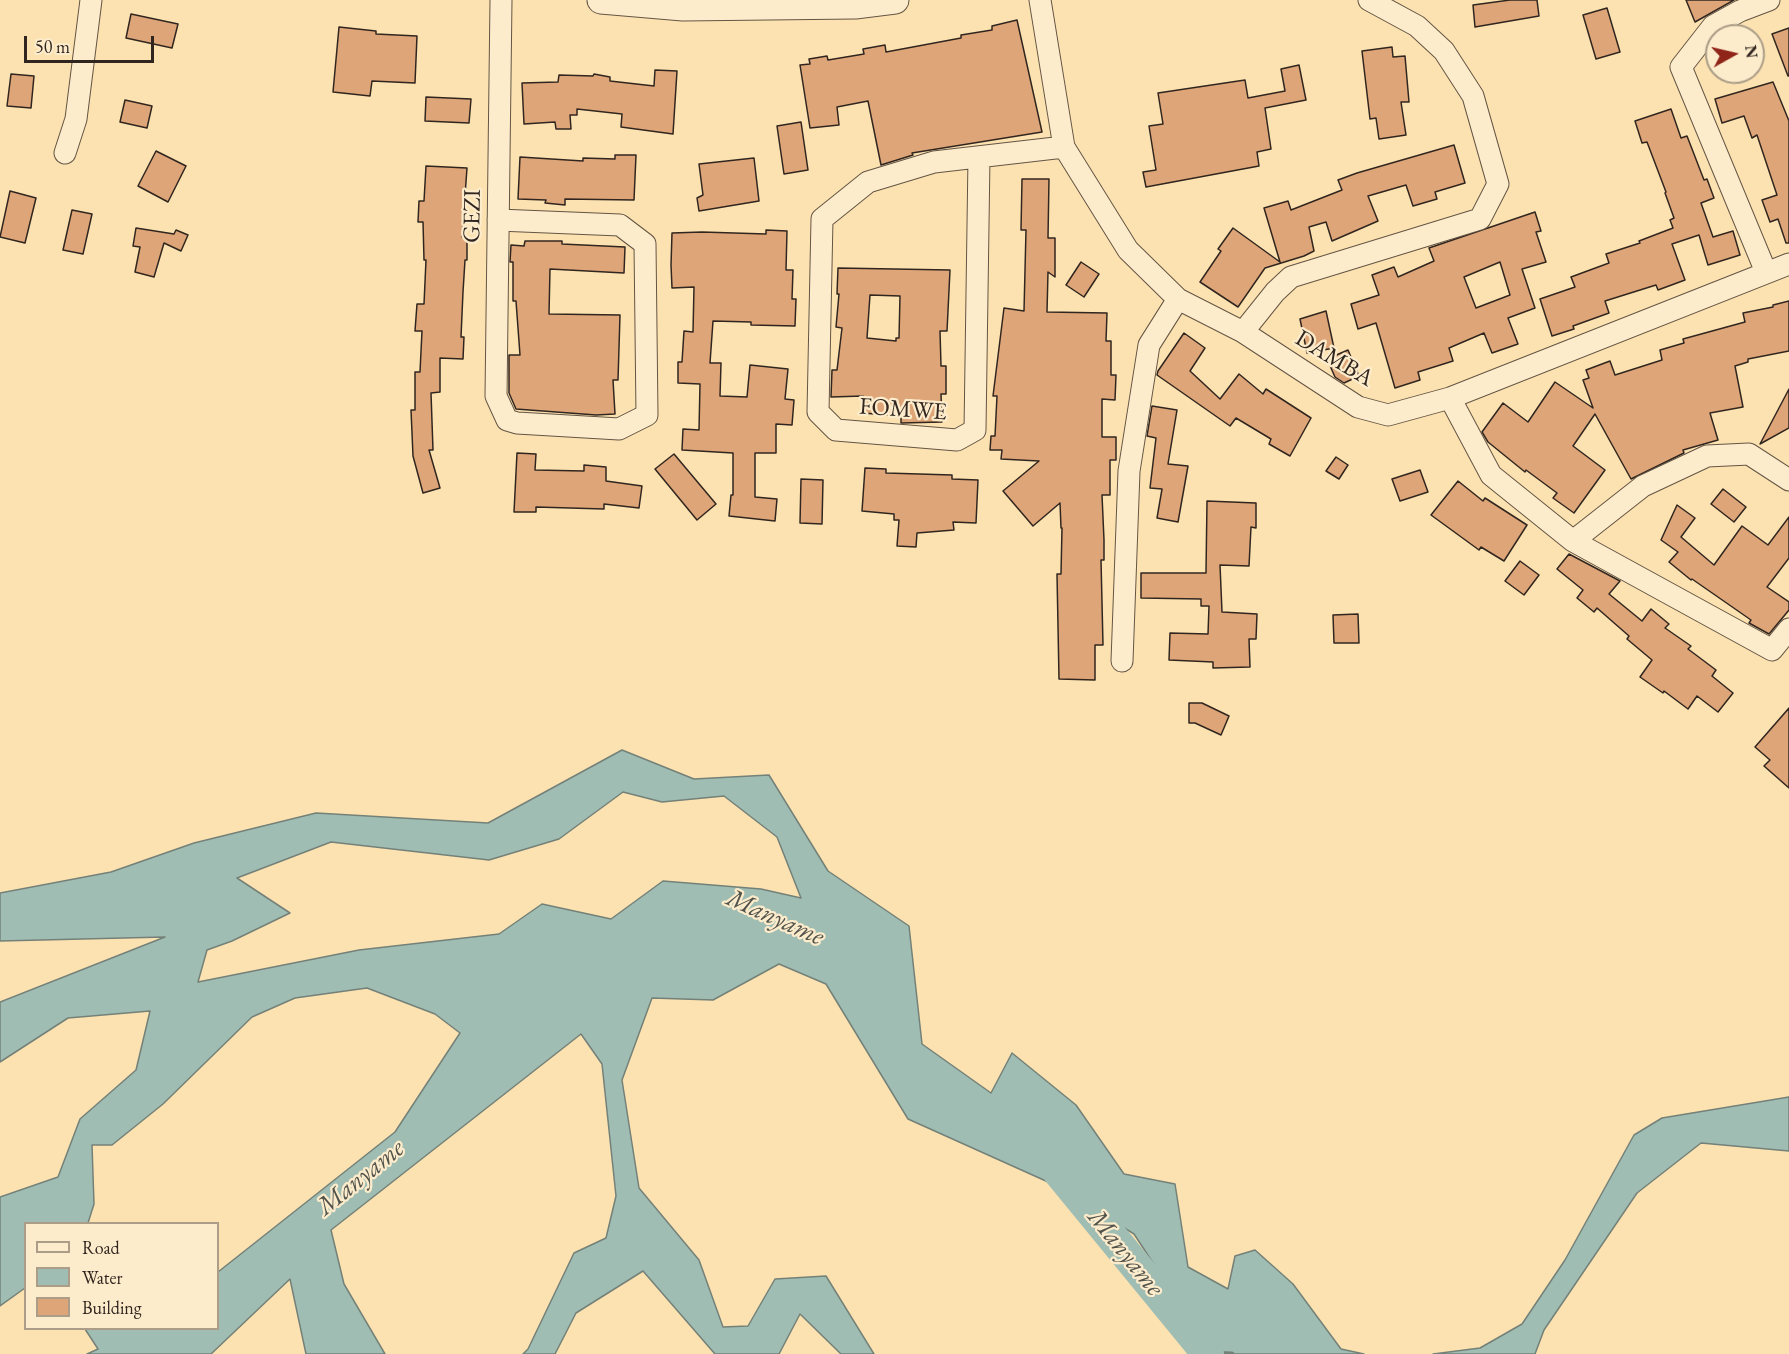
<!DOCTYPE html>
<style>
body{margin:0}
#map{position:relative;width:1789px;height:1354px;overflow:hidden;background:#fce2b1;font-family:"EB Garamond",serif}
canvas{display:block}
.legend{position:absolute;left:24px;top:1222px;width:195px;height:108px;box-sizing:border-box;background:#fdeccc;border:2px solid #ab9d87;margin:0;padding:8px 10px;list-style:none;font-size:18px;color:#31261f}
.legend li{display:flex;align-items:center;gap:12px;height:30px}
.legend b{width:30px;border:2px solid #ab9d87}
.north{position:absolute;left:1705px;top:24px;width:60px;height:60px;box-sizing:border-box;background:#fdeccc;border:2px solid #ab9d87;border-radius:50%;rotate:82deg;font-size:16px;font-weight:700;line-height:24px;text-align:center;color:#31261f}
.north::after{content:'';display:block;margin:auto;width:21px;height:27px;background:#8f2418;clip-path:polygon(50% 0,100% 100%,50% 72%,0 100%)}
.scale{position:absolute;left:24px;top:36px;width:130px;height:27px;box-sizing:border-box;border:3px solid #31261f;border-top:0;padding-left:8px;font-size:18px;line-height:21px;white-space:nowrap;color:#31261f;-webkit-text-stroke:4px #fdeccc;paint-order:stroke}
</style>
<div id="map">
<canvas width="1789" height="1354"></canvas>
<ul class="legend">
<li><b style="height:8px;background:#fdeccc"></b>Road</li>
<li><b style="height:16px;background:#a0bdb3"></b>Water</li>
<li><b style="height:16px;background:#dea678"></b>Building</li>
</ul>
<div class="north">N</div>
<div class="scale">50 m</div>
</div>
<script>
const c = document.querySelector('canvas').getContext('2d');
c.lineJoin = 'round';
function paint(path, color) {
  c.fillStyle = color;
  c.fill(path, 'evenodd');
}
function trace(path, color, width, dash) {
  c.strokeStyle = color;
  c.lineWidth = width;
  c.lineCap = dash ? 'butt' : 'round';
  c.setLineDash(dash || []);
  c.stroke(path);
}
function write(font, color, halo, rows, align = 'center') {
  c.font = font + ' "EB Garamond",serif';
  c.lineWidth = 4.5;
  c.setLineDash([]);
  c.textBaseline = 'middle';
  c.strokeStyle = halo;
  c.fillStyle = color;
  for (const [text, x, y, turn = 0] of rows) {
    c.save();
    c.translate(x, y);
    c.rotate((+turn || 0) * Math.PI / 180);
    c.textAlign = isNaN(turn) ? turn : align;
    if (halo) c.strokeText(text, 0, 0);
    c.fillText(text, 0, 0);
    c.restore();
  }
}
const water = new Path2D(`
 M 622,750 L 694,779 L 769,775 L 828,871 L 909,926 L 922,1044 L 991,1093 L 1012,1053 L 1076,1105 L 1124,1174 L 1175,1184 L 1188,1267 L 1228,1289 L 1235,1256 L 1255,1250 L 1293,1284 L 1341,1349 L 1364,1354 L 1213,1354 L 1134,1234 L 1057,1186 L 908,1119 L 826,984 L 779,964 L 713,1000 L 652,998 L 622,1080 L 639,1188 L 699,1260 L 723,1327 L 748,1326 L 775,1279 L 826,1276 L 874,1354 L 841,1354 L 800,1314 L 779,1354 L 715,1354 L 643,1271 L 576,1313 L 555,1354 L 523,1354 L 528,1349 L 574,1253 L 606,1238 L 616,1196 L 602,1064 L 581,1034 L 331,1230 L 344,1284 L 385,1354 L 306,1354 L 290,1279 L 211,1354 L 87,1354 L 98,1349 L 85,1329 L 218,1328 L 218,1272 L 395,1132 L 460,1033 L 435,1014 L 367,988 L 295,998 L 252,1017 L 163,1104 L 112,1145 L 92,1145 L 94,1204 L 88,1223 L 26,1224 L 25,1288 L 0,1306 L 0,1197 L 58,1177 L 80,1119 L 136,1070 L 150,1011 L 68,1018 L 0,1062 L 0,1002 L 165,937 L 0,941 L 0,893 L 111,872 L 194,843 L 316,813 L 488,823 ZM 623,792 L 662,802 L 724,796 L 777,837 L 801,898 L 761,889 L 663,881 L 611,919 L 542,904 L 499,934 L 359,950 L 198,982 L 207,950 L 232,941 L 290,913 L 237,878 L 331,842 L 489,860 L 559,839 Z
 M 1789,1097 L 1789,1151 L 1701,1143 L 1637,1193 L 1544,1330 L 1535,1354 L 1433,1354 L 1480,1348 L 1522,1324 L 1565,1260 L 1634,1135 L 1662,1118 Z`);
paint(water, '#a0bdb3');
trace(water, '#748178', 1.5);
trace(new Path2D(`
 M 1208,1353 L 1232,1354`), '#748178', 5);
trace(new Path2D(`
 M 1058,1171 L 1208,1354`), '#a0bdb3', 32);
const building = new Path2D(`
 M 1510,0 L 1537,0 L 1539,16 L 1475,27 L 1473,5 Z
 M 1686,0 L 1734,0 L 1695,22 Z
 M 1607,8 L 1620,52 L 1596,59 L 1583,15 Z
 M 131,14 L 178,24 L 172,48 L 126,38 Z
 M 1017,20 L 1042,132 L 912,153 L 913,155 L 881,165 L 868,101 L 837,107 L 839,125 L 810,128 L 800,65 L 810,64 L 809,59 L 827,56 L 828,60 L 864,54 L 863,49 L 885,45 L 886,52 L 961,38 L 961,35 L 992,30 L 992,26 Z
 M 339,27 L 376,31 L 376,34 L 417,36 L 415,83 L 372,81 L 370,96 L 333,92 Z
 M 1789,28 L 1789,76 L 1788,76 L 1772,34 Z
 M 1392,47 L 1393,57 L 1405,56 L 1409,102 L 1401,102 L 1406,135 L 1379,139 L 1376,118 L 1370,119 L 1362,51 Z
 M 1299,65 L 1306,100 L 1265,108 L 1271,149 L 1257,152 L 1259,166 L 1146,187 L 1143,172 L 1156,170 L 1149,126 L 1163,124 L 1158,93 L 1245,80 L 1248,98 L 1285,91 L 1281,69 Z
 M 655,70 L 677,71 L 673,134 L 621,127 L 622,114 L 577,109 L 577,115 L 570,115 L 571,129 L 556,129 L 555,122 L 524,124 L 522,83 L 558,82 L 559,75 L 593,76 L 594,74 L 610,77 L 610,81 L 654,86 Z
 M 11,74 L 34,76 L 31,108 L 7,106 Z
 M 1773,82 L 1789,121 L 1789,243 L 1786,243 L 1778,219 L 1770,222 L 1762,200 L 1777,195 L 1757,135 L 1752,138 L 1744,116 L 1722,123 L 1715,99 Z
 M 426,97 L 471,99 L 469,123 L 425,121 Z
 M 125,100 L 152,106 L 147,128 L 120,122 Z
 M 1671,109 L 1681,138 L 1687,136 L 1704,180 L 1707,179 L 1714,198 L 1701,203 L 1713,237 L 1733,231 L 1740,255 L 1708,265 L 1699,235 L 1672,244 L 1685,280 L 1658,290 L 1656,285 L 1605,301 L 1609,313 L 1573,326 L 1574,329 L 1552,336 L 1540,299 L 1575,287 L 1571,277 L 1609,263 L 1606,254 L 1640,243 L 1639,241 L 1673,228 L 1670,220 L 1674,218 L 1665,193 L 1666,192 L 1647,142 L 1642,143 L 1635,121 Z
 M 801,122 L 808,170 L 784,174 L 777,126 Z
 M 1454,145 L 1465,183 L 1435,192 L 1437,199 L 1413,206 L 1406,185 L 1368,196 L 1378,221 L 1332,241 L 1326,222 L 1309,227 L 1314,251 L 1304,256 L 1265,268 L 1238,307 L 1200,282 L 1221,251 L 1218,249 L 1233,228 L 1280,262 L 1264,208 L 1288,201 L 1291,210 L 1342,190 L 1338,180 L 1357,173 Z
 M 156,151 L 186,166 L 168,202 L 138,186 Z
 M 615,155 L 636,155 L 634,200 L 565,199 L 565,205 L 545,203 L 546,200 L 518,199 L 520,157 L 583,161 L 583,158 L 615,159 Z
 M 754,158 L 759,201 L 699,211 L 697,198 L 703,195 L 699,164 Z
 M 426,166 L 467,168 L 462,237 L 467,237 L 467,260 L 465,260 L 463,292 L 461,337 L 464,337 L 463,359 L 440,358 L 440,392 L 431,393 L 433,450 L 429,450 L 440,488 L 423,493 L 413,456 L 411,410 L 415,410 L 415,372 L 420,372 L 422,331 L 415,331 L 417,304 L 424,304 L 426,260 L 424,260 L 423,222 L 418,222 L 419,201 L 424,201 Z
 M 1022,179 L 1049,179 L 1048,238 L 1055,238 L 1055,277 L 1048,272 L 1047,312 L 1107,313 L 1106,341 L 1111,341 L 1111,375 L 1116,375 L 1115,400 L 1102,399 L 1102,437 L 1116,437 L 1116,460 L 1110,460 L 1110,495 L 1102,495 L 1104,540 L 1104,560 L 1101,560 L 1103,645 L 1095,645 L 1095,680 L 1059,679 L 1057,574 L 1061,574 L 1062,528 L 1061,528 L 1060,503 L 1033,526 L 1003,491 L 1039,461 L 1001,459 L 1002,450 L 990,450 L 991,436 L 995,436 L 997,396 L 993,396 L 1004,308 L 1024,311 L 1026,230 L 1021,230 Z
 M 10,191 L 36,198 L 25,243 L 0,237 Z
 M 72,210 L 92,214 L 83,254 L 63,250 Z
 M 1535,212 L 1541,231 L 1536,232 L 1546,262 L 1522,269 L 1535,308 L 1508,318 L 1518,344 L 1492,353 L 1484,333 L 1449,348 L 1453,361 L 1418,372 L 1420,380 L 1395,388 L 1376,323 L 1358,329 L 1351,304 L 1379,295 L 1372,275 L 1394,267 L 1398,277 L 1434,261 L 1429,248 ZM 1500,262 L 1510,295 L 1476,308 L 1464,277 Z
 M 136,228 L 174,234 L 176,230 L 188,235 L 181,251 L 164,243 L 154,277 L 135,272 L 140,247 L 133,246 Z
 M 766,230 L 787,231 L 786,270 L 793,270 L 792,299 L 796,299 L 795,326 L 751,325 L 751,322 L 713,321 L 710,363 L 721,363 L 720,396 L 747,397 L 750,365 L 788,369 L 785,399 L 794,400 L 792,425 L 776,424 L 776,453 L 755,453 L 755,497 L 777,499 L 775,521 L 729,516 L 731,495 L 733,495 L 733,453 L 682,450 L 683,429 L 699,430 L 700,384 L 678,383 L 678,362 L 682,362 L 684,331 L 693,332 L 694,287 L 672,288 L 671,265 L 672,233 L 702,232 L 766,234 Z
 M 525,241 L 562,241 L 562,244 L 625,247 L 624,273 L 550,269 L 549,314 L 620,315 L 618,380 L 613,380 L 615,414 L 596,415 L 516,409 L 509,393 L 509,355 L 520,355 L 516,301 L 513,301 L 513,262 L 510,262 L 511,245 L 524,246 Z
 M 1081,262 L 1099,274 L 1084,297 L 1066,285 Z
 M 838,268 L 950,270 L 947,331 L 940,331 L 941,366 L 946,366 L 946,394 L 941,394 L 942,422 L 901,423 L 901,416 L 862,413 L 863,396 L 831,397 L 832,370 L 837,370 L 842,328 L 836,327 L 839,294 L 837,294 ZM 870,295 L 900,296 L 899,338 L 896,338 L 896,341 L 867,338 Z
 M 1789,301 L 1789,351 L 1748,359 L 1748,362 L 1735,366 L 1743,407 L 1710,413 L 1718,440 L 1683,450 L 1684,453 L 1631,479 L 1595,414 L 1573,446 L 1605,470 L 1574,513 L 1553,498 L 1557,493 L 1526,470 L 1525,472 L 1488,442 L 1482,432 L 1503,403 L 1528,422 L 1555,382 L 1593,408 L 1583,380 L 1589,378 L 1586,370 L 1610,361 L 1615,375 L 1662,360 L 1660,350 L 1684,343 L 1683,339 L 1745,322 L 1743,313 L 1773,307 L 1773,305 Z
 M 1326,311 L 1334,348 L 1307,353 L 1300,319 Z
 M 1184,333 L 1205,348 L 1190,371 L 1220,399 L 1239,374 L 1263,394 L 1266,389 L 1311,418 L 1290,456 L 1269,444 L 1271,439 L 1236,418 L 1230,426 L 1157,375 L 1158,371 Z
 M 1348,350 L 1359,376 L 1344,383 L 1335,377 L 1327,359 Z
 M 1789,389 L 1789,428 L 1760,444 Z
 M 1152,406 L 1177,410 L 1168,464 L 1188,466 L 1178,522 L 1157,518 L 1162,489 L 1150,488 L 1156,438 L 1147,436 Z
 M 517,453 L 536,454 L 535,470 L 584,471 L 584,465 L 606,467 L 606,481 L 642,486 L 639,508 L 604,504 L 604,509 L 536,507 L 536,512 L 514,512 Z
 M 674,454 L 716,504 L 697,520 L 655,469 Z
 M 1336,457 L 1348,465 L 1339,479 L 1326,471 Z
 M 865,468 L 886,469 L 886,473 L 952,475 L 952,479 L 978,480 L 976,523 L 953,522 L 954,530 L 917,533 L 916,547 L 897,546 L 899,520 L 894,520 L 894,514 L 862,511 Z
 M 1420,470 L 1428,492 L 1400,501 L 1392,479 Z
 M 801,479 L 823,480 L 822,524 L 800,523 Z
 M 1458,481 L 1483,501 L 1485,498 L 1527,525 L 1504,561 L 1481,547 L 1479,550 L 1431,515 Z
 M 1723,489 L 1746,507 L 1734,522 L 1711,504 Z
 M 1207,501 L 1256,503 L 1256,528 L 1251,527 L 1249,566 L 1220,565 L 1222,612 L 1257,614 L 1256,639 L 1249,639 L 1250,667 L 1213,668 L 1213,662 L 1169,660 L 1170,633 L 1208,634 L 1209,606 L 1201,606 L 1201,599 L 1141,598 L 1141,573 L 1206,573 Z
 M 1677,505 L 1695,518 L 1681,537 L 1714,565 L 1742,526 L 1768,545 L 1789,517 L 1789,558 L 1767,587 L 1789,602 L 1789,610 L 1769,634 L 1749,623 L 1751,620 L 1692,579 L 1691,580 L 1669,562 L 1678,552 L 1661,540 Z
 M 1569,554 L 1620,581 L 1609,594 L 1642,621 L 1651,609 L 1669,624 L 1665,628 L 1691,646 L 1688,649 L 1716,670 L 1712,676 L 1733,693 L 1718,712 L 1697,696 L 1688,709 L 1664,691 L 1663,693 L 1640,677 L 1652,660 L 1627,639 L 1629,636 L 1597,608 L 1594,612 L 1577,598 L 1583,590 L 1557,569 Z
 M 1520,561 L 1539,575 L 1524,595 L 1505,581 Z
 M 1358,614 L 1359,643 L 1334,643 L 1333,615 Z
 M 1189,703 L 1202,703 L 1229,716 L 1221,735 L 1195,723 L 1189,723 Z
 M 1789,708 L 1789,788 L 1764,766 L 1770,760 L 1755,747 Z`);
paint(building, '#dea678');
trace(building, '#31261f', 1.5);
const minor = new Path2D(`
 M 1040,0 L 1064,147 L 1128,250 L 1178,299 L 1243,332 L 1358,407 L 1388,415 L 1450,398 L 1789,264
 M 65,153 L 76,119 L 91,0
 M 979,157 L 975,430 L 957,440 L 836,430 L 818,412 L 822,219 L 868,182 L 934,162 L 1064,147
 M 498,220 L 620,225 L 645,244 L 647,415 L 619,429 L 517,423 L 507,420 L 496,396 L 501,0
 M 1766,272 L 1681,67 L 1713,26 L 1740,11 L 1769,0
 M 1243,332 L 1275,292 L 1291,277 L 1480,219 L 1498,184 L 1473,96 L 1444,51 L 1417,26 L 1369,0
 M 1450,398 L 1491,475 L 1573,541 L 1772,650 L 1789,629
 M 1573,541 L 1643,486 L 1707,456 L 1749,454 L 1789,480
 M 1122,661 L 1129,471 L 1149,345 L 1178,299`);
const tertiary = new Path2D(`
 M 601,0 L 683,7 L 855,5 L 895,0`);
trace(minor, '#645544', 23);
trace(tertiary, '#645544', 29);
trace(minor, '#fdeccc', 21);
trace(tertiary, '#fdeccc', 27);
write('24px', '#31261f', '#fdeccc', [
 ["GEZI",473,216,-89],
 ["DAMBA",1334,359,31],
 ["FOMWE",903,410,4]
]);
write('italic 26px', '#52534b', '#fdeccc', [
 ["Manyame",775,918,24],
 ["Manyame",361,1178,-39],
 ["Manyame",1125,1253,51]
]);
</script>
